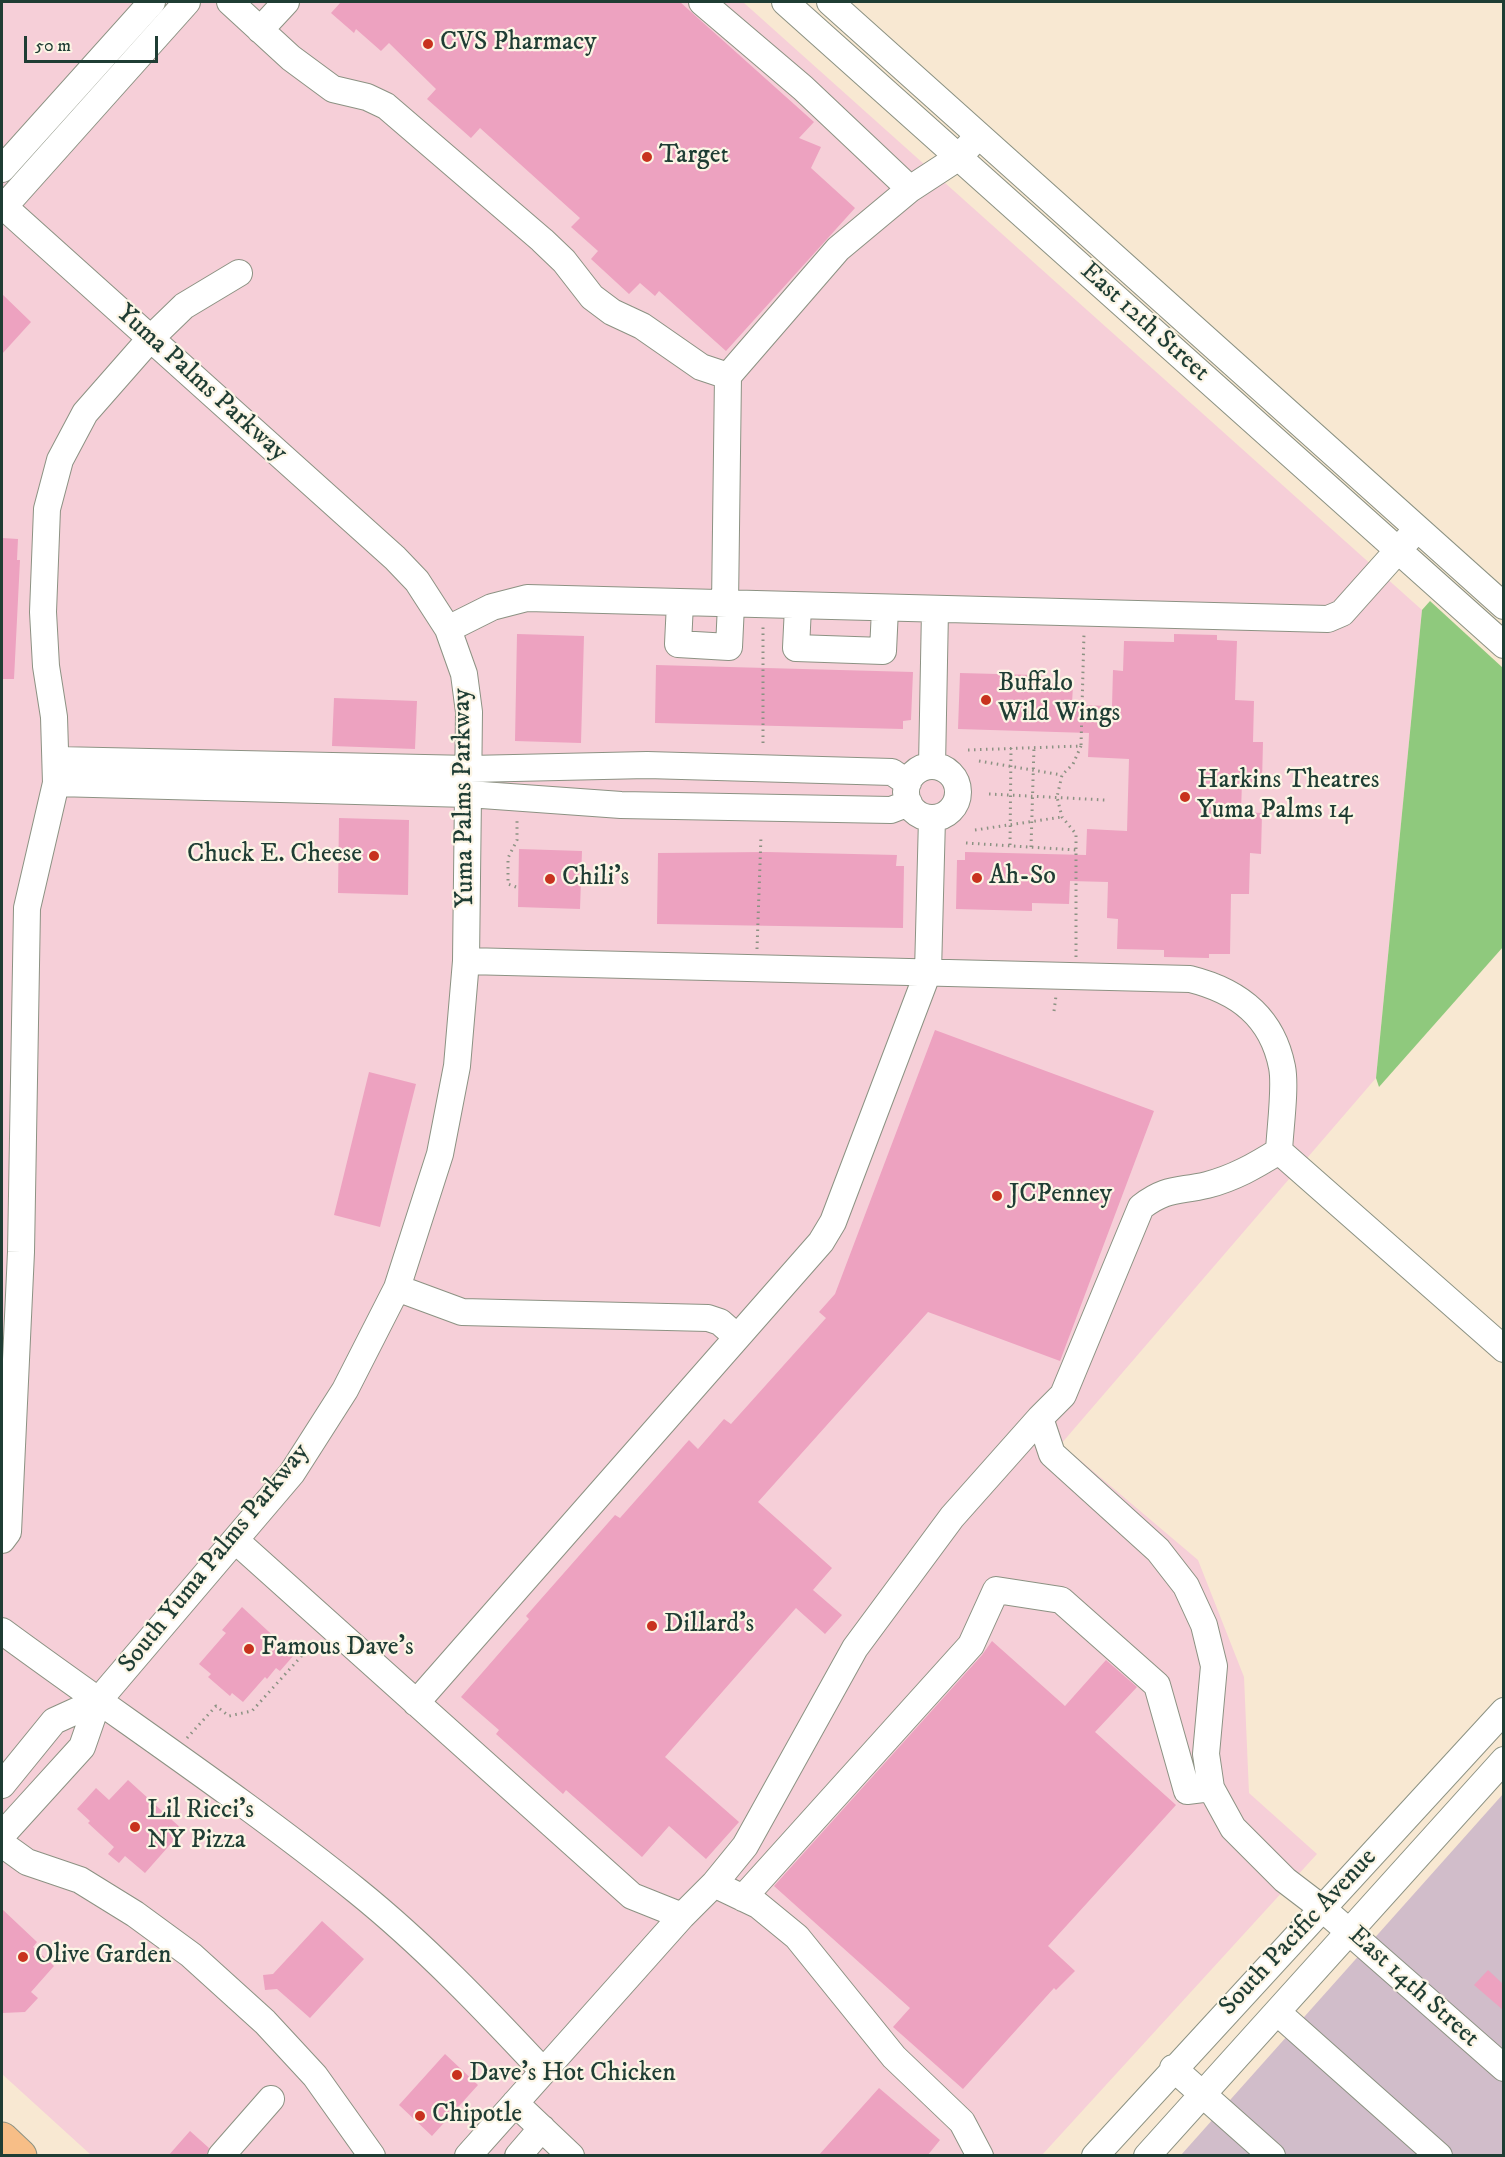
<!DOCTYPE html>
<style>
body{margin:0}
#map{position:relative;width:1505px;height:2157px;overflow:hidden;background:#f8e8d2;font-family:"IM FELL DW Pica",serif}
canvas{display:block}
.frame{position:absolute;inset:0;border:3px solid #1f3d34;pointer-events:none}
.scale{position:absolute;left:24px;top:36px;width:134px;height:27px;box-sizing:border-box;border:3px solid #1f3d34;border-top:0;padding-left:8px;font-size:18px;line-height:21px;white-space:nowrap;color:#1f3d34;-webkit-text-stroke:4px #fcf5e5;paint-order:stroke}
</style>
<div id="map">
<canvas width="1505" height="2157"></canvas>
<div class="frame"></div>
<div class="scale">50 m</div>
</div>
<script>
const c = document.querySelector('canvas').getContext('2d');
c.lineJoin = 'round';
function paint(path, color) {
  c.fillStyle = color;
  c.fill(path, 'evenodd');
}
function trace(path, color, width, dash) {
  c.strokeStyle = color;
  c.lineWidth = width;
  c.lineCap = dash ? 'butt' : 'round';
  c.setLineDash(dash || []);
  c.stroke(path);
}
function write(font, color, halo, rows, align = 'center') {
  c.font = font + ' "IM FELL DW Pica",serif';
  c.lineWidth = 4.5;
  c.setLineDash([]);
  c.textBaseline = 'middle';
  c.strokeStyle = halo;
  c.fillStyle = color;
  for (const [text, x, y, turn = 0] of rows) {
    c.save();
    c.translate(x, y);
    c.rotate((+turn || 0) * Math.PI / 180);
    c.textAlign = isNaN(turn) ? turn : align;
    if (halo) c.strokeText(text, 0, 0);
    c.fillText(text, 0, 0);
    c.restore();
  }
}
paint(new Path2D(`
 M 2,2 L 743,2 L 1422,610 L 1376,1078 L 1061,1444 L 1198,1560 L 1244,1677 L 1249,1793 L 1317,1854 L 1042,2155 L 91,2155 L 2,2074 Z`), '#f6cfd8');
paint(new Path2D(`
 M 1503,1794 L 1503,2155 L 1181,2155 Z`), '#d1bdca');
paint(new Path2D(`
 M 1430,601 L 1503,668 L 1503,947 L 1379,1087 L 1376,1078 L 1422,610 Z`), '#8fc97d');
paint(new Path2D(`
 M 341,2 L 680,2 L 814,122 L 799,138 L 821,147 L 811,168 L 855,208 L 726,351 L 659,291 L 655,296 L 640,283 L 629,294 L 591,259 L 598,251 L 571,227 L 580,218 L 480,128 L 471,138 L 427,99 L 436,89 L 389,43 L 381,51 L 356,29 L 354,33 L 331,13 Z
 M 2,294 L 31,322 L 2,354 Z
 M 2,538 L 18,539 L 17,560 L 20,560 L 14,679 L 2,679 Z
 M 517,634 L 584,636 L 581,743 L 515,741 Z
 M 1174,634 L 1217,635 L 1217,640 L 1237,641 L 1235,700 L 1254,701 L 1253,742 L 1263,742 L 1262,782 L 1242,782 L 1241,812 L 1262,813 L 1261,854 L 1250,853 L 1249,894 L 1231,894 L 1230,954 L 1209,954 L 1209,958 L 1164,957 L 1164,950 L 1117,949 L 1118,919 L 1107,918 L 1108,882 L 1070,881 L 1069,904 L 1032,903 L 1032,911 L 956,909 L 957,860 L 965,860 L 965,852 L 1086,855 L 1087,829 L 1127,831 L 1129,759 L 1088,757 L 1089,733 L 958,729 L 960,673 L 1035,675 L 1035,683 L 1073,684 L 1072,705 L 1112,706 L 1113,670 L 1123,671 L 1124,641 L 1174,642 Z
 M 656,665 L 913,672 L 911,720 L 903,721 L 903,729 L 655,723 Z
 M 334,698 L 417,701 L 415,749 L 332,746 Z
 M 339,818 L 409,820 L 408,895 L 338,893 Z
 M 519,849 L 582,851 L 580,909 L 518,907 Z
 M 766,852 L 897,855 L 896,866 L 904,866 L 903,928 L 657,924 L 658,853 Z
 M 935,1030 L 1154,1111 L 1060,1361 L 928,1312 L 758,1502 L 832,1568 L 813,1590 L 842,1615 L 825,1634 L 796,1608 L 665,1757 L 739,1822 L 706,1859 L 669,1826 L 642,1857 L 566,1790 L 563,1794 L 496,1734 L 499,1730 L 461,1697 L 529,1619 L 526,1616 L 615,1515 L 620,1518 L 689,1440 L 698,1449 L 724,1419 L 731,1424 L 826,1318 L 819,1312 L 835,1294 Z
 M 369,1072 L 416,1084 L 380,1227 L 334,1215 Z
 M 242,1607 L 294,1655 L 280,1671 L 276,1668 L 267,1679 L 265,1677 L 243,1702 L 232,1693 L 230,1696 L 208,1677 L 211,1674 L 199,1664 L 226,1633 L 222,1630 Z
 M 992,1641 L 1065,1706 L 1106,1660 L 1137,1687 L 1095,1732 L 1176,1805 L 1048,1946 L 1075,1971 L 1056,1990 L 1054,1988 L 963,2089 L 893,2027 L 910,2008 L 774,1886 L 982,1655 Z
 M 128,1780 L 183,1830 L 145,1873 L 125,1856 L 119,1863 L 108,1854 L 114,1847 L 88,1823 L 90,1821 L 77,1809 L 96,1788 L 109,1800 Z
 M 2,1909 L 37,1942 L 33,1947 L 54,1966 L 31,1992 L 38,1998 L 25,2012 L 2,2013 Z
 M 322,1921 L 364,1959 L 310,2018 L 277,1989 L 265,1990 L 263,1975 L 273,1974 Z
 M 1488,1970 L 1503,1984 L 1503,2010 L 1474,1985 Z
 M 445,2054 L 478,2085 L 432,2136 L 399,2105 Z
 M 879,2088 L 940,2140 L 927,2156 L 818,2156 Z
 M 190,2131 L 209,2148 L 206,2156 L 168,2156 Z`), '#eda2c0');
const minor = new Path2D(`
 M 230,2 L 291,58 L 333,89 L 367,97 L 386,106 L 542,240 L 564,261 L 592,297 L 612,312 L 642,326 L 701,367 L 728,376 L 838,249 L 910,189 L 959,157 L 978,136
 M 702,2 L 803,88 L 910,189
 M 785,2 L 1504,645
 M 830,2 L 1504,606
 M 260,30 L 286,2
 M 2,169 L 152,2
 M 2,205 L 395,558 L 417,581 L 448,629 L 464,674 L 469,712 L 466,961 L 457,1066 L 440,1154 L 397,1288 L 345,1390 L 292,1473 L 98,1701 L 82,1747 L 2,1835
 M 2,209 L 187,2
 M 680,603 L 678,644 L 729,647 L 731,605
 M 725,605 L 728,376
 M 798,607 L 796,648 L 883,651 L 885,609
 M 448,629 L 492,607 L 527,598 L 1328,619 L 1342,613 L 1417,529
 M 57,760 L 470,769 L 647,765 L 892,772 L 908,783
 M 932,766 L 935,610
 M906 792a26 26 0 1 1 52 0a26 26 0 1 1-52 0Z
 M 56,783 L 468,794 L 621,805 L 891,810 L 909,803
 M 466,961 L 1190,979 C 1238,991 1272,1016 1282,1067 C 1286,1087 1280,1129 1279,1151
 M 397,1288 L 462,1312 L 708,1318 L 720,1322 L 737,1337
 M 1504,1349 L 1279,1151 C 1255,1166 1234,1178 1207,1185 C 1178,1192 1167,1187 1141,1207 L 1063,1395 L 1040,1418 L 1052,1454 L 1158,1550 L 1186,1586 L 1204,1625 L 1214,1666 L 1206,1754 L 1211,1788 L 1233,1828 L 1285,1880 L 1323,1909 L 1504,2068
 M 2,1540 L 8,1532 L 21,1252 L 27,908 L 56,783 L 54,717 L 46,666 L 43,612 L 47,509 L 60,460 L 85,413 L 150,339 L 184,306 L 239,273
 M 235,1540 L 632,1896 L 682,1916 L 714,1884 L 758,1905 L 797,1937 L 894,2057 L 962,2122 L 980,2156
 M 2,1631 C 120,1718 243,1799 357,1891 C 424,1945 485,2009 543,2071
 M 416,1703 L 821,1242 L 833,1222 L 928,972 L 932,818
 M 2,1785 L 54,1721 L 98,1701
 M 2,1844 L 27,1862 L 80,1880 L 135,1914 L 191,1955 L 265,2022 L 315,2076 L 372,2156
 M 714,1884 L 745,1846 L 855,1648 L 952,1517 L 1040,1418
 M 743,1898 L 971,1645 L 996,1590 L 1061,1600 L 1157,1685 L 1187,1791 L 1211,1788
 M 1277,2012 L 1439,2156
 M 1173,2068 L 1272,2156
 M 515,2103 L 571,2156
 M 221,2156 L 271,2099
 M 468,2156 L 682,1916
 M 518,2156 L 542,2128
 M 1095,2156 L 1504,1711
 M 1147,2156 L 1504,1760`);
const highway = new Path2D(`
 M 2,2139 L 20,2156`);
trace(minor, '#8c9283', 28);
trace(highway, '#8c9283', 35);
trace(new Path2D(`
 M 763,743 L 763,626
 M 968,750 L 1081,746 L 1084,633
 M 979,761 L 1062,775
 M 989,794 L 1105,800
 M 975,830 L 1062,817
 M 966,843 L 1076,850
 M 1010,845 L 1011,748
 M 1031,847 L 1034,747
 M 516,887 L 508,884 L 508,858 L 517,840 L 517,820
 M 757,949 L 761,836
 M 1076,957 L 1076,834 L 1062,817 L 1057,797 L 1062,775 L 1073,764 L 1081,746
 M 1054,1011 L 1056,996
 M 187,1738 L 216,1706 L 229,1716 L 252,1711 L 316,1640`), '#8c9283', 3, [1.5, 4.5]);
trace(minor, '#fff', 26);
trace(highway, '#f7be87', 33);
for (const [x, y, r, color] of [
 [428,44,6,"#c8321e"],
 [647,157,6,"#c8321e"],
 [986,700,6,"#c8321e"],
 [1185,797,6,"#c8321e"],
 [374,856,6,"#c8321e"],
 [977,878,6,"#c8321e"],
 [550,879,6,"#c8321e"],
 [997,1196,6,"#c8321e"],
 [652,1626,6,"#c8321e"],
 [249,1649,6,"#c8321e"],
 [135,1827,6,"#c8321e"],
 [23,1957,6,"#c8321e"],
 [457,2075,6,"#c8321e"],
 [420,2116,6,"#c8321e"]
]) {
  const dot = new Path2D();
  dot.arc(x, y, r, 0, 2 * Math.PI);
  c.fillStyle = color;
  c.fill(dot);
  trace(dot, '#fcf5e5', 2);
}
write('26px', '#1f3d34', '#fcf5e5', [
 ["CVS Pharmacy",440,44],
 ["Target",659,157],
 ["Buffalo",998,685],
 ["Wild Wings",998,715],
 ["Harkins Theatres",1197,782],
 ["Yuma Palms 14",1197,812],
 ["Chuck E. Cheese",362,856,"right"],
 ["Ah-So",989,878],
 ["Chili's",562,879],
 ["JCPenney",1009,1196],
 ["Dillard's",664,1626],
 ["Famous Dave's",261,1649],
 ["Lil Ricci's",147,1812],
 ["NY Pizza",147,1842],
 ["Olive Garden",35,1957],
 ["Dave's Hot Chicken",469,2075],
 ["Chipotle",432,2116]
], 'left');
write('26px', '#1f3d34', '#fcf5e5', [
 ["East 12th Street",1144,323,42],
 ["Yuma Palms Parkway",201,384,42],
 ["Yuma Palms Parkway",465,798,-91],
 ["South Yuma Palms Parkway",215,1559,-51],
 ["South Pacific Avenue",1299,1933,-47],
 ["East 14th Street",1413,1988,42]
]);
</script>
